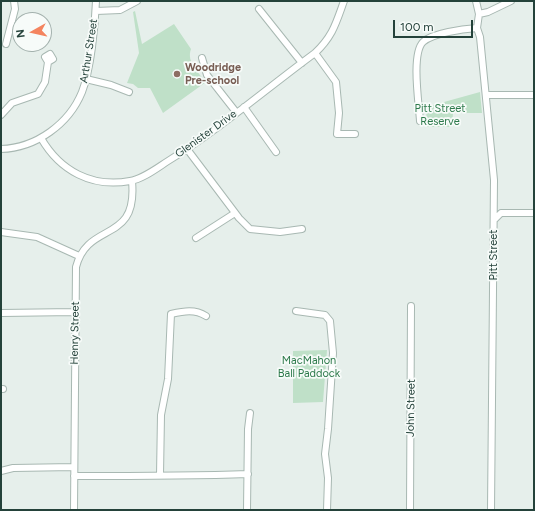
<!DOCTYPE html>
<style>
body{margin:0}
#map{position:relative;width:535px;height:511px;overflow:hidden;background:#e6efeb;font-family:Figtree,sans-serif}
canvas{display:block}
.frame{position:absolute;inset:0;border:2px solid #24423a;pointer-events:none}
.north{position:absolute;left:12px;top:12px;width:40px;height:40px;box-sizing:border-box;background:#f7fbf9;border:1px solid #a3b1ad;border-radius:50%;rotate:262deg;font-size:11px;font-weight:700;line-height:16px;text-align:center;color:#24423a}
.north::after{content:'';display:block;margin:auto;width:14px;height:18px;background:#f4845f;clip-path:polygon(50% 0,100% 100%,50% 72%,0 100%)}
.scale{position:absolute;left:393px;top:20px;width:80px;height:18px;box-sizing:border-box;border:2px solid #24423a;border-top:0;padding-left:5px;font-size:12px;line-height:14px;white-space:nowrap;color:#24423a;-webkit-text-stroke:3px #f7fbf9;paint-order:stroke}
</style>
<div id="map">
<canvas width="535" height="511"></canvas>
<div class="frame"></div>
<div class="north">N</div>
<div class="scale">100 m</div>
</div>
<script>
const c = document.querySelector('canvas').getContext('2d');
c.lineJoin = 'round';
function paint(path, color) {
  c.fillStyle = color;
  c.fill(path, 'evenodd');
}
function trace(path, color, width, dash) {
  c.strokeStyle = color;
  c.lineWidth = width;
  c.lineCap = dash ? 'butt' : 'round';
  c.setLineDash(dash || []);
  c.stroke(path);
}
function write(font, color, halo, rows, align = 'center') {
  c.font = font + ' Figtree,sans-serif';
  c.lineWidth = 3.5;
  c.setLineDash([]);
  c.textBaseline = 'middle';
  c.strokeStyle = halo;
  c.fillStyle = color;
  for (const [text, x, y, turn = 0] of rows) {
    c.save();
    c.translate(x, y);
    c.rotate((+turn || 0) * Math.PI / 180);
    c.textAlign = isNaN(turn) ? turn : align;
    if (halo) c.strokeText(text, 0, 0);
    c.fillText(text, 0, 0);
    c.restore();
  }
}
paint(new Path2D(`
 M 135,11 L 142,44 L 174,24 L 191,49 C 186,62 199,73 206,82 L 163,113 L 150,88 L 138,88 L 133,84 L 127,83 L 139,53 L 133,12 Z
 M 480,92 L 482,113 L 453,113 L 452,127 L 427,127 L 426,107 Z
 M 327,350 L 323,402 L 293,403 L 293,351 Z`), '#bfe0c8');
const minor = new Path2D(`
 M 476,1 L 479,14 L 477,28 L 480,37 L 494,180 L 491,510
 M 259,9 L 302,63
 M 96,11 L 120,10 L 137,1
 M 479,14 L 488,12 L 511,1
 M 6,44 L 15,9 L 14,1
 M 315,53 L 336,82 L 339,113 L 337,134 L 355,134
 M 202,58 L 207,75 L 236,112
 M 86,79 L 111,85 L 129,92
 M 486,95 L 534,95
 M 244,107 L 276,152
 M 1,115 L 12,103 L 38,94 L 45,82 L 48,62 L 45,57 L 50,54 L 53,59 L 48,62
 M 420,121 C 419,104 411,54 423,42 C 432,33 464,29 477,28
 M 41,138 C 60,171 92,188 130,181 C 143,179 157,168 168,161 C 220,129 266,89 315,53 C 333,36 336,23 344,1
 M 1,149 C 36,148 69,124 82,92 C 91,69 95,26 96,1
 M 187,149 L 239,218 L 250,229 L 280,232 L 302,229
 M 494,220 L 501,213 L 534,213
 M 1,232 L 37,237 L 79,256
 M 196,238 L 235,213
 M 296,311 L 325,315 L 330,321 L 333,353 L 328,429 L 325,454 L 328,478 L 327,510
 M 1,313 L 75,312
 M 1,389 L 3,389
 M 1,471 L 13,468 L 74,467
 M 160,475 L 161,415 L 168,379 L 171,314 C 184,311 195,309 206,316
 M 74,476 C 132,476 190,476 248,474
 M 74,510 L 76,267 C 88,220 138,245 132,181
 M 247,510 L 248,429 L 250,413
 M 410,510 L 411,306`);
trace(minor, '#a8b8b2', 8);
trace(minor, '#fff', 6);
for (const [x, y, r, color] of [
 [177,74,4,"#8d6e63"]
]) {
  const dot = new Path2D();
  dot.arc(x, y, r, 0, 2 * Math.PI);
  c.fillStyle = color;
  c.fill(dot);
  trace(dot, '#f7fbf9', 1.5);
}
write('11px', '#24423a', '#f7fbf9', [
 ["Arthur Street",89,51,-81],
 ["Glenister Drive",206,134,-36],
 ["Pitt Street",494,255,-90],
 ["Henry Street",75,333,-89],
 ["John Street",411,408,-89]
]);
write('bold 11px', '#785e54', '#f7fbf9', [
 ["Woodridge",185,68],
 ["Pre-school",185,81]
], 'left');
write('11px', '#2d7a4b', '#f7fbf9', [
 ["Pitt Street",440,109],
 ["Reserve",440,122],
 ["MacMahon",309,361],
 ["Ball Paddock",309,374]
]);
</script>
